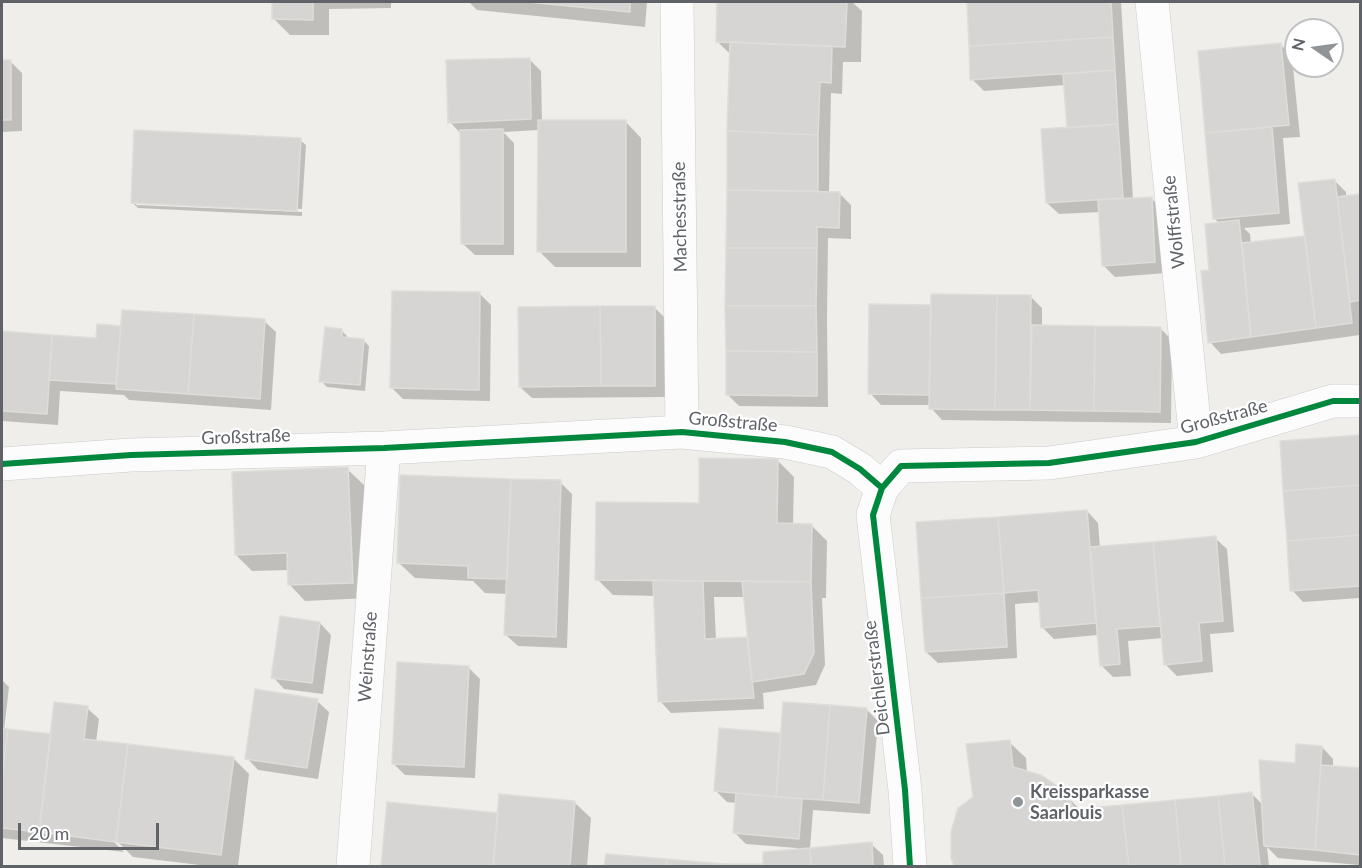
<!DOCTYPE html>
<html>
<head>
<meta charset="utf-8">
<style>
	body { margin:0 }
	#map { position:relative; width:1362px; height:868px; overflow:hidden; background:#efeeea; font-family:Lato,sans-serif }
	canvas { display:block }
	.frame { position:absolute; inset:0; border:3px solid #5f6368; pointer-events:none }
	.north { position:absolute; left:1284px; top:18px; width:60px; height:60px; box-sizing:border-box; background:#fff; border:2px solid #bfc1c3; border-radius:50%; rotate:283deg; font-size:16px; font-weight:700; line-height:24px; text-align:center; color:#5f6368 }
	.north::after { content:''; display:block; margin:auto; width:21px; height:27px; background:#919496; clip-path:polygon(50% 0,100% 100%,50% 72%,0 100%) }
	.scale { position:absolute; left:18px; top:823px; width:141px; height:27px; box-sizing:border-box; border:3px solid #5f6368; border-top:0; padding-left:8px; font-size:18px; line-height:21px; white-space:nowrap; color:#5f6368; -webkit-text-stroke:4px #fff; paint-order:stroke }
</style>
</head>
<body>
<div id="map">
<canvas width="1362" height="868"></canvas>
<div class="frame"></div>
<div class="north">N</div>
<div class="scale">20 m</div>
</div>
<script>
const ctx = document.querySelector('canvas').getContext('2d');
ctx.lineJoin = 'round';
function paint(path, color) {
  ctx.fillStyle = color;
  ctx.fill(path, 'evenodd');
}
function stroke(path, color, width, dash) {
  ctx.strokeStyle = color;
  ctx.lineWidth = width;
  ctx.lineCap = dash ? 'butt' : 'round';
  ctx.setLineDash(dash || []);
  ctx.stroke(path);
}
function label(font, color, halo, rows, align = 'center') {
  ctx.font = font + ' Lato,sans-serif';
  ctx.lineWidth = 4.5;
  ctx.setLineDash([]);
  ctx.textBaseline = 'middle';
  ctx.strokeStyle = halo;
  ctx.fillStyle = color;
  for (const [text, x, y, turn = 0] of rows) {
    ctx.save();
    ctx.translate(x, y);
    ctx.rotate((+turn || 0) * Math.PI / 180);
    ctx.textAlign = isNaN(turn) ? turn : align;
    if (halo) ctx.strokeText(text, 0, 0);
    ctx.fillText(text, 0, 0);
    ctx.restore();
  }
}
paint(new Path2D(`
	M274,2H391V8L329,9V35H290L274,19Z
	M469,2H647L645,27L477,10Z
	M718,2H852L862,11L861,62H843L842,94L831,93L829,193H839L851,205V239L828,238L827,319L828,407L739,406L727,394L726,306L731,55L717,41Z
	M968,2H1121L1133,199L1151,198L1163,210L1166,273L1115,277L1103,265L1100,212L1059,214L1047,203L1068,129L1065,85L984,91L972,79Z
	M1281,45L1292,57L1300,137L1283,138L1290,224L1244,228L1250,234L1251,244L1306,237L1334,180L1346,192V197L1360,196V335L1221,354L1210,342V271L1220,224L1214,218L1200,52Z
	M529,59L541,71L542,121H625L641,138V267H555L539,251V130L503,132L514,143V255H475L463,244L461,134L450,122Z
	M2,62H11L22,73V131L2,132Z
	M300,140L306,145L302,209L136,202V205L302,212V216L138,208L132,202Z
	M480,294L491,305L490,401L403,399L392,388Z
	M1031,297L1042,308V327L1160,328L1172,340L1171,423L942,420L931,408V405H881L870,393L932,306Z
	M654,307L666,319V397L532,398L520,387Z
	M264,321L276,332L271,410L129,400L124,395L60,391L58,425L2,421V333L98,339L122,327Z
	M341,330L347,336V339L363,340L369,346L365,391L327,387L321,381Z
	M1360,437V598L1303,602L1292,590L1281,442Z
	M777,460L794,477L793,525H811L827,541L826,598H822L825,665L816,685L763,693L764,709L671,713L660,701L656,596L613,595L597,579L700,504ZM714,597H745L749,638L716,640Z
	M347,469L364,485L368,598L305,601L289,584V570L252,571L236,555Z
	M560,482L572,494L567,648L518,646L506,635L507,594L485,593L473,581L415,578L398,562Z
	M1087,511L1098,523L1100,548L1215,538L1227,549L1234,632L1210,634L1213,672L1177,676L1165,664L1163,638L1128,641L1131,676L1113,677L1101,665L1098,635L1054,639L1042,627L1041,602L1015,604L1017,658L938,663L926,652Z
	M320,623L331,635L323,694L284,689L273,677Z
	M468,667L480,679L475,778L405,775L393,763Z
	M2,680L9,687L4,730L52,736L87,708L99,719L96,742L233,758L249,774L238,866H208L133,857L116,840H112L124,852L2,838Z
	M317,701L329,712L318,779L258,770L247,758Z
	M866,709L878,721L870,814L813,810L810,849L871,844L883,855L884,866H606L607,855L723,866H764L797,850V848L746,844L734,832L737,803L727,802L716,791L782,735Z
	M1009,742L1026,758L1027,773L1061,790L1080,810L1251,793L1263,805L1296,764L1322,747L1333,759V767L1360,770V865L1278,858L1267,847L1269,866H956L953,857L974,797Z
	M574,802L591,818L587,866H382L388,804L499,815Z`), '#0003');
const building = new Path2D(`
	M272,2H313V20L272,19Z
	M528,2H630V12Z
	M717,2H847L845,47L716,42Z
	M967,2H1111L1113,37L969,46Z
	M1113,37L1115,70L970,80L969,46Z
	M730,42L832,46L831,83L820,82L818,135L727,131Z
	M1281,43L1289,125L1205,133L1198,51Z
	M530,58L531,119L448,123L446,60Z
	M2,60H11V120H2Z
	M1115,70L1118,124L1067,128L1063,74Z
	M538,120H626V252H537Z
	M1118,124L1123,198L1046,203L1041,129Z
	M1272,127L1279,213L1213,219L1205,133Z
	M503,129V244H461L460,130Z
	M134,130L301,138L297,211L131,203Z
	M727,131L818,135V191L727,190Z
	M1335,179L1352,323L1316,328L1298,183Z
	M727,190L840,192L839,228L817,227V248H726Z
	M1360,194V300L1350,302L1337,197Z
	M1152,197L1155,262L1102,266L1098,200Z
	M1239,220L1251,337L1208,343L1201,271L1209,270L1205,224Z
	M1305,236L1316,328L1251,337L1242,243Z
	M726,248H817L816,306H725Z
	M392,291L480,292L479,390L390,388Z
	M931,294L997,295L995,410L929,409Z
	M997,295H1031L1030,410H995Z
	M869,304L931,305L929,395L868,394Z
	M600,306L601,386L519,387L518,307Z
	M600,306H655V386H601Z
	M725,306H816L817,352L726,351Z
	M122,310L194,314L188,394L116,389Z
	M194,314L265,319L260,399L188,394Z
	M97,324L121,326L116,384L49,380L52,335L96,338Z
	M1032,325L1095,326L1094,411L1030,410Z
	M1095,326L1161,327L1160,412L1094,411Z
	M325,327L342,329V337L364,339L360,385L319,382Z
	M2,331L52,335L47,414L2,411Z
	M726,351L817,352V396L726,395Z
	M1360,435V485L1283,491L1280,441Z
	M699,458L778,459L777,523L812,524L811,582L595,580L596,502L699,503Z
	M348,467L353,583L288,585L287,553L235,555L232,472Z
	M400,475L511,479L507,579L468,578V566L397,563Z
	M511,479L561,480L556,637L504,635Z
	M1360,485V535L1287,541L1283,491Z
	M1087,510L1096,623L1041,628L1038,590L1004,593L998,517Z
	M998,517L1004,593L921,598L916,522Z
	M1360,535V586L1290,591L1287,541Z
	M1216,536L1223,621L1199,623L1202,661L1164,665L1153,542Z
	M1153,542L1160,626L1117,629L1120,664L1100,666L1090,547Z
	M653,580L703,581L705,639L747,637L754,698L658,702Z
	M742,581L811,582L814,653L804,674L752,682Z
	M1004,593L1007,647L925,652L921,598Z
	M280,616L320,622L312,683L271,678Z
	M397,662L469,666L464,767L392,764Z
	M255,689L318,699L307,768L245,759Z
	M54,702L88,706L84,739L128,744L116,842L39,832Z
	M783,702L830,705L823,800L776,797Z
	M830,705L867,708L859,803L823,800Z
	M2,728L8,729L2,778Z
	M719,728L781,733L776,797L714,791Z
	M8,729L51,734L39,832L2,828V778Z
	M1010,740L1013,767L1041,775L1062,789L1070,800L1074,809L1122,805L1129,866H954L951,858V832L958,808L973,797L966,744Z
	M128,744L234,757L221,855L116,842Z
	M1296,744L1322,746L1315,850L1264,846L1259,760L1295,763Z
	M1321,765L1360,768V855L1315,850Z
	M1252,792L1260,866H1225L1218,796Z
	M736,793L802,799L799,839L733,833Z
	M499,794L575,801L570,866H493Z
	M1218,796L1225,866H1181L1175,800Z
	M1175,800L1181,866H1129L1122,805Z
	M387,802L498,813L493,866H381Z
	M872,842L873,866H811L810,848Z
	M810,848L811,866H763V852Z
	M606,854L667,859L666,866H604Z
	M667,859L723,864V866H666Z
	M723,864H763V866H723Z`);
paint(building, '#d6d5d3');
stroke(building, '#deddd9', 1.5);
const street = new Path2D(`
	M677,2L682,432
	M1152,2L1196,442
	M2,464L131,455L384,448L682,432L785,442L832,452L860,469L882,488
	M353,866L384,448
	M910,866L905,790L873,515L882,488L901,466L1049,463L1196,442L1333,401H1360`);
stroke(street, '#cbcccc', 34);
stroke(street, '#fdfcfc', 33);
stroke(new Path2D(`
	M2,464L131,455L384,448L682,432L785,442L832,452L860,469L882,488
	M910,866L905,790L873,515L882,488L901,466L1049,463L1196,442L1333,401H1360`), '#00873e', 6);
for (const [x, y, r, color] of [
	[1018,802,6,"#919496"]
]) {
  const dot = new Path2D();
  dot.arc(x, y, r, 0, 2 * Math.PI);
  ctx.fillStyle = color;
  ctx.fill(dot);
  stroke(dot, '#fff', 2);
}
label('18px', '#5f6368', '#fff', [
	["Machesstraße",680,217,-91],
	["Wolffstraße",1174,222,-96],
	["Großstraße",1224,417,-15],
	["Großstraße",733,422,5],
	["Großstraße",246,437,-2],
	["Weinstraße",368,657,-86],
	["Deichlerstraße",877,678,-97]
]);
label('bold 18px', '#5f6368', '#fff', [
	["Kreissparkasse",1030,792],
	["Saarlouis",1030,813]
], 'left');
</script>
</body>
</html>
